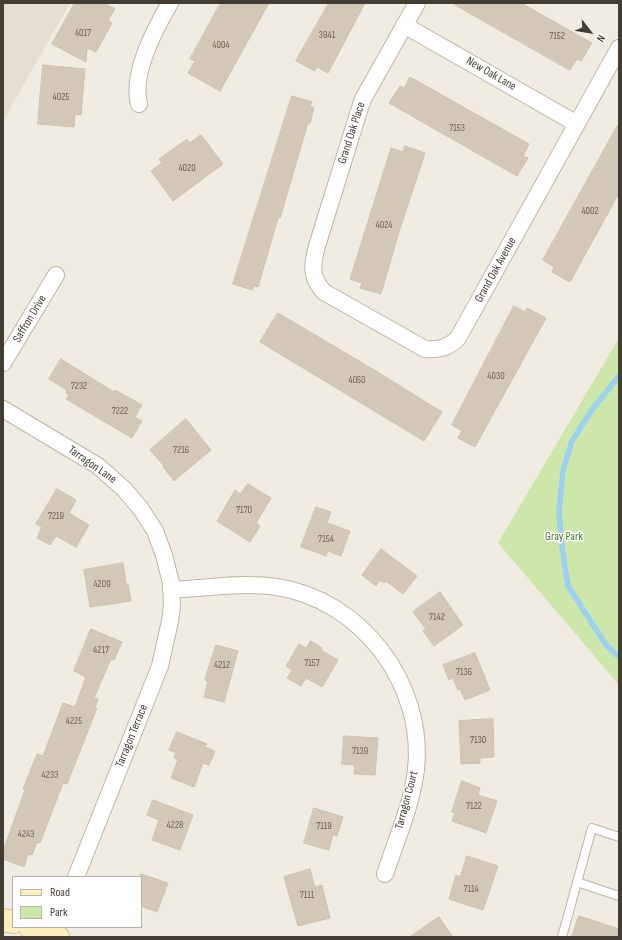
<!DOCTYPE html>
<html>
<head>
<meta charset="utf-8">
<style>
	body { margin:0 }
	#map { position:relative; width:622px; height:940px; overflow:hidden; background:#f1ece2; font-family:"Sofia Sans Condensed",sans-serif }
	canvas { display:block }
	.frame { position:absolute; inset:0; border:4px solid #433c33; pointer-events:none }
	.legend { position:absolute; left:12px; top:876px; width:130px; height:52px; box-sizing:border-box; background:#fff; border:1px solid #b4b1ad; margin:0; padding:5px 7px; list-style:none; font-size:12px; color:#433c33 }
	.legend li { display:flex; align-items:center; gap:8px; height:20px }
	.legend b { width:20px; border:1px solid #b4b1ad }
	.north { position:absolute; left:570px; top:12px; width:40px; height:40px; -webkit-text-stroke:3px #fff; paint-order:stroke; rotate:121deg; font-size:11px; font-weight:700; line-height:16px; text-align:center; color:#433c33 }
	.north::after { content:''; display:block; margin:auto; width:14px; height:18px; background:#433c33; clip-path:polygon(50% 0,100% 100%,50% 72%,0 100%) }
</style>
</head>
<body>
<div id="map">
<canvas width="622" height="940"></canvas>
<div class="frame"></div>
<ul class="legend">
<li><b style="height:5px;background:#ffefbe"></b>Road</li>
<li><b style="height:11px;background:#cce7a9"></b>Park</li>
</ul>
<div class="north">N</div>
</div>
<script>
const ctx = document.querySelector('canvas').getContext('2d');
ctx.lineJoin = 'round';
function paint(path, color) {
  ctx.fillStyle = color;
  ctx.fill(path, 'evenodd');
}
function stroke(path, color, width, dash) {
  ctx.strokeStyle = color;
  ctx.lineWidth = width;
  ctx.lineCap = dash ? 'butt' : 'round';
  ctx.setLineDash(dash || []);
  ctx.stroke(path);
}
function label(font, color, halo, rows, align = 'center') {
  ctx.font = font + ' "Sofia Sans Condensed",sans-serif';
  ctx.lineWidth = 3;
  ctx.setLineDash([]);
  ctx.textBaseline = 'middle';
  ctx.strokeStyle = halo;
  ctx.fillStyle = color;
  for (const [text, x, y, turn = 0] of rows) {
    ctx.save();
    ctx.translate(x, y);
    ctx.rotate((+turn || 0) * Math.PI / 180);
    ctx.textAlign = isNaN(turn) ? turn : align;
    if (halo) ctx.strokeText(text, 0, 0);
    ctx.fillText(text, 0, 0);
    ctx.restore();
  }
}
paint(new Path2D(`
	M3,3H70L3,121Z`), '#e5ded0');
paint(new Path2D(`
	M619,338V685L498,543Z`), '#cce7a9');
stroke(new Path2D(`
	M619,376L591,411L572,441L563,470L559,513L562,547L568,586L606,645L619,657`), '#9ccff0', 5.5);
const building = new Path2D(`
	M75,3H104L115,9L108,20L112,23L96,52L87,48L86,62L52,44Z
	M221,3H269L220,91L188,73L195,61L190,59Z
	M329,3H365L328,73L317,67L315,71L296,61Z
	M452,3H521L592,43L581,61L577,59L570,70Z
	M43,65L85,69L81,115L75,114L74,127L38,124Z
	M410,77L529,144L523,156L528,158L517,176L389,103L400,86L404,88Z
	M292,96L312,102L310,106L314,108L310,123H308L280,218H278L258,287L254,286L252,290L233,284Z
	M619,123V193L570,282L552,272L554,267L543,260Z
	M201,135L223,164L173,201L151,171L162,163L159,159L187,139L189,143Z
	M405,146L425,153L398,235L381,294L360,288L362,283L350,279L391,148L403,152Z
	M514,306L525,312L527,308L546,318L475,447L458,438L462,431L452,425Z
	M278,313L376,371L442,412L424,441L260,342Z
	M61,359L114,392L115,390L142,405L135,417L142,421L132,438L66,399L69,395L66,393L67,390L49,379Z
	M186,419L211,450L174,481L163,467L164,466L150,450Z
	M248,484L271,498L256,523L260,526L250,542L217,521L235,490L240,494Z
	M57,489L76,500L69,513L89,525L76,547L56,536L50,545L37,538L42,527L36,524Z
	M316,507L331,512L327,523L350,531L341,556L328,551L326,556L301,547Z
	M381,549L417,576L403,594L386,581L384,583L380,580L376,586L362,575Z
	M123,563L126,584H128L131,601L90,607L84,570Z
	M440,592L463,625L434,646L423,631L426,629L413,612Z
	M91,629L122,642L114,660L111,659L94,698L98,699L95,708H97L67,784L63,783L40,843L37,842L32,855L28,854L24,867L3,859V851L25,790L23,789L37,754L43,756L63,703L75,707L86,677L74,671Z
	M311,641L322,648L321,650L338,660L322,687L306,678L301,686L287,678L292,670L286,666L299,644L306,648Z
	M216,645L238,651L224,702L204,697L208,681L205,680Z
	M475,653L490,690L465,700L460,689L458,690L453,678L449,680L443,665Z
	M493,719L494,757L480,758V763L461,764L459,721Z
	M177,732L207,744L205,747L215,751L209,765L203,763L194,787L171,778L178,759L174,758L176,753L169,750Z
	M344,736L378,738L375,775L354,774L355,765L342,764Z
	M462,781L480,788L478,795L497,801L486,833L452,821L455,813L452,812Z
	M153,800L193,815L180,850L152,840L159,820L147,815Z
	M314,808L343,817L337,836L333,835L329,850L304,843Z
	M467,856L498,866L483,910L449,899L456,875L460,877Z
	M310,869L315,887L322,885L330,918L298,926L284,877Z
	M141,874L168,883L157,912L141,906Z
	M579,916L619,929V937H572Z
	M439,917L453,937H410Z`);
paint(building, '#d3c8b7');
stroke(building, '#cec0ab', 1);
const lane = new Path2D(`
	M577,882L619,896
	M562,937L592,828L619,837`);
const street = new Path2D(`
	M417,3L363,99L358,114L317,246C312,265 310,277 324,292L425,349C439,350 448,348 458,338L619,48
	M404,25L577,124
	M139,104C131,73 155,29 170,3
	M3,363L56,275
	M3,409L98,466L124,489L141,509L155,531L164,555L171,583L172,606L170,621L160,666L76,877
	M171,590C206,588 243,582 277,587C362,600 425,685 416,769C412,805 396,840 385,874`);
const secondary = new Path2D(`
	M3,920L13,922
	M30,927L58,937`);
stroke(lane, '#bdb4a5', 10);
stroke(street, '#bdb4a5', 18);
stroke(secondary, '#d3c091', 24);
stroke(lane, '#fff', 8);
stroke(street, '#fff', 16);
stroke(secondary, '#ffefbe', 22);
label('10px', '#675f54', null, [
	["4017",83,33],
	["3941",327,35],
	["7152",557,36],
	["4004",221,45],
	["4025",61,97],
	["7153",457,128],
	["4020",187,168],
	["4002",590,211],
	["4024",384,225],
	["4030",496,376],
	["4050",357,380],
	["7232",79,386],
	["7222",120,411],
	["7216",181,450],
	["7170",244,510],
	["7219",56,516],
	["7154",326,539],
	["4209",102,584],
	["7142",437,617],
	["4217",101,650],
	["7157",312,663],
	["4212",222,665],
	["7136",464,672],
	["4225",74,721],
	["7130",478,740],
	["7139",360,751],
	["4233",50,775],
	["7122",474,806],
	["4228",175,825],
	["7119",324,826],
	["4243",26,834],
	["7114",471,889],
	["7111",307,895]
]);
label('12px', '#433c33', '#fff', [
	["New Oak Lane",491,74,30],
	["Grand Oak Place",352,133,-72],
	["Grand Oak Avenue",496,270,-61],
	["Saffron Drive",30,319,-59],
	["Tarragon Lane",92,465,35],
	["Tarragon Terrace",132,736,-68],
	["Tarragon Court",407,800,-75]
]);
label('12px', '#447426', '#fff', [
	["Gray Park",564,537]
]);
</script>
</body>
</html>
